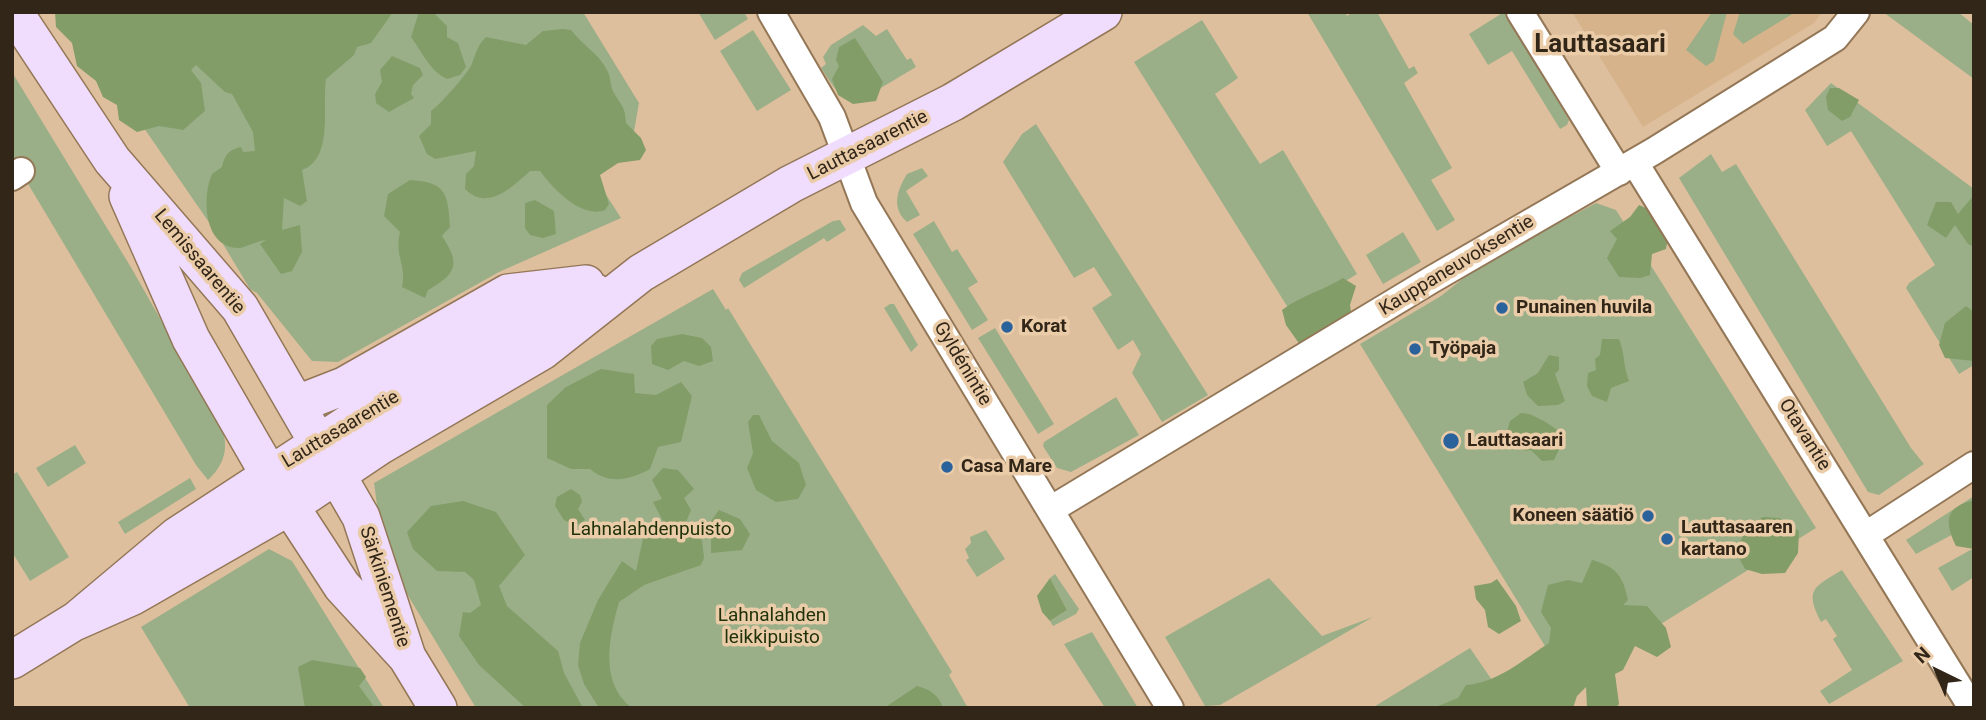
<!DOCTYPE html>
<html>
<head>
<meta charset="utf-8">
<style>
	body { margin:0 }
	#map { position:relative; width:1986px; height:720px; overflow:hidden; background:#debf9d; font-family:Roboto,sans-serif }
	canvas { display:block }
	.frame { position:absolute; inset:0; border:14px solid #322618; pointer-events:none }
	.north { position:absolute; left:1902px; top:636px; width:70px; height:70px; -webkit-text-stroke:5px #ebcca9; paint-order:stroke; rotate:317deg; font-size:19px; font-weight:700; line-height:28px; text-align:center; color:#322618 }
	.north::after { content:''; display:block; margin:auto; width:24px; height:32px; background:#322618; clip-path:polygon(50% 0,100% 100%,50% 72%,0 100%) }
</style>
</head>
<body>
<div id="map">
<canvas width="1986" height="720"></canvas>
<div class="frame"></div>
<div class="north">N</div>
</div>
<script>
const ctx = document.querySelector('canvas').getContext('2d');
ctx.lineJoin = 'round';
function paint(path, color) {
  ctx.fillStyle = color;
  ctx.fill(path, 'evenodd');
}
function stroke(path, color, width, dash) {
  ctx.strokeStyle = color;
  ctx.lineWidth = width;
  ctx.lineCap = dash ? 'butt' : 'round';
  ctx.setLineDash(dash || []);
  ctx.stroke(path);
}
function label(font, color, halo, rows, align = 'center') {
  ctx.font = font + ' Roboto,sans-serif';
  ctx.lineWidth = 7;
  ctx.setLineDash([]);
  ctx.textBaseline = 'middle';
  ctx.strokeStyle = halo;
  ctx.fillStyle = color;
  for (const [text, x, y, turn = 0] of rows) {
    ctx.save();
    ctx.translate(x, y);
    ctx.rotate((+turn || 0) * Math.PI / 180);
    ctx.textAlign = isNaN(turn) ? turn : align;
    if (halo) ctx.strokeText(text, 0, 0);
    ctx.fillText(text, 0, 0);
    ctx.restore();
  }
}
paint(new Path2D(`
	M1572,12H1822L1814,23L1643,127Z`), '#d6b38a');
paint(new Path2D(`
	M64,12H583L639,103L633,137L594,176L621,218L499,272L338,362L312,361L257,293L250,289L217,234Z
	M698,12H744L748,19L715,40Z
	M1307,12H1345L1347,16L1353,12H1377L1409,69L1414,66L1418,73L1404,83L1452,168L1431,180L1455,220L1437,231Z
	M1504,12L1569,120L1567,125L1560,129L1512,51L1488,65L1469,34Z
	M1712,12H1727L1714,61L1706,66L1686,50Z
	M1740,12H1793L1794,13L1743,44L1733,34Z
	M1883,12H1958L1974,25V79Z
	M1202,20L1238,78L1215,94L1260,164L1283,150L1357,274L1292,314L1134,62Z
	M863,25L876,36L887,29L907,60L911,58L916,67L859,101C839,100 832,84 821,68L826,64L823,57L831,45Z
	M753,30L791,90L757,111L720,51Z
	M12,72L132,269L222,428C229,449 224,465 208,480L196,465L12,157Z
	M1831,83L1974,189V365L1959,374L1906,288L1909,283L1935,265L1851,131L1827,146L1805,110Z
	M1036,124L1208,395L1162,422L1132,373L1141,354L1133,340L1118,350L1092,308L1112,295L1094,267L1074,278L1003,162L1022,134Z
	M1711,154L1722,172L1736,164L1911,448L1924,464L1879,495L1868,492L1679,178Z
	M922,168L928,176L906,191L920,215L907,222C891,208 897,190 907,174Z
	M1596,203L1616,210L1816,528L1567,682L1360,344L1441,296L1480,265Z
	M840,220L846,230L827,242L824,238L744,288L739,280L742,273L833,221Z
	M934,221L952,252L957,249L978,282L968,288L988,320L972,330L913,234Z
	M1403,232L1421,262L1383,284L1366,255Z
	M713,289L726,310L728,308L952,672L949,675L968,708H476L384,556L374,483Z
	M890,304H894L918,345L911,352L884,308Z
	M995,328L1054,424L1038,434L978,338Z
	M1116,397L1139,435L1071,472L1057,468L1043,446L1044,442Z
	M75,445L86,463L48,487L36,468Z
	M17,472L69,557L30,581L12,552V475Z
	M190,478L196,489L125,534L118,522Z
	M1974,496V523L1916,554L1906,540Z
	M986,530L1005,559L977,577L966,560L969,558L965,549L971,543L970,537Z
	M1974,548V577L1952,591L1938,568Z
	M269,549L292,561L384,708H190L141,627Z
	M1842,570L1903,661L1829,704L1820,691L1852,670L1833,639L1837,636L1826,619L1821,622C1804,589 1814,587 1842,570Z
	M1055,574L1079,609L1076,614L1053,626L1050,621L1067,610L1050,578Z
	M1269,578L1322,636L1373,617L1220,705L1205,706L1165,637Z
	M1092,632L1138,708H1105L1064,644Z
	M1470,648L1498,689L1468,708H1372Z`), '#9aaf88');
paint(new Path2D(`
	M55,12H393L371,43L357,47L354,55L326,79C322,106 334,159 302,170L307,201L300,206L284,198L282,230L300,225L302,252L292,271L281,274L260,244L266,240C257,241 247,247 239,248C203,248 202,196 212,174L222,167C225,155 228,150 241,147L243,152L255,151L253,132L232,94L225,92L196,65L191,70L201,83L205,111L183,130L159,126L137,132L119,120L117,105L103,97L96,81L77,66L72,43L56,27Z
	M419,12H433L447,26V37L458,43L466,67L460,75L447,79C430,71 422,52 411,37Z
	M563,29L571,30C582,45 600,54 608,72C611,78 610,87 614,93C622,107 625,106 626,123L641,138L646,150L640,160L618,163L600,175L609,204L605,210C582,219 553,189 540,171H530C512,187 488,212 465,189L466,174L474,166L476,151L435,159L427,154L419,136L431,124V111C440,105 466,75 471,66C476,54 476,47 486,37L526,45L543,31Z
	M855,38L883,82L876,101L853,104L838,95L832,79L839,66L836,60L839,47Z
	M392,56L420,68L423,75L413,85L411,94L414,98L389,112L376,103L375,94L382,82L380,70Z
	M1830,88H1839L1859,100L1850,117L1842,121L1828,110L1826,97Z
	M410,180C446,182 448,193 450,227L442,236C460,263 458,273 428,290L425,298L402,287C407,264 394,257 400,232L384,216L388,194Z
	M1974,195V247L1968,244L1955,225L1946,238L1927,225L1936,202H1951L1958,214Z
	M535,200L554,211L556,234L543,238L530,235L525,228V203Z
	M1639,205L1648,209L1668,237L1666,249L1652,254L1650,275L1640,278L1619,277L1607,258L1617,239L1610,231L1630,217Z
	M1343,278L1356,286L1350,305L1352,319L1303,349L1286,325L1282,310C1302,295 1322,291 1343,278Z
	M1966,306L1974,312V361L1945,358L1939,345L1945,323Z
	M682,334L702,338L711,347L713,361L699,366L684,361L668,370L652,364L651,346L657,339Z
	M1602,339H1619C1625,354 1623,366 1629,381L1611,388L1607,402L1592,396L1587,386L1588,373L1596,370L1595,359L1600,355Z
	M1549,355L1559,357V370L1555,374L1565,401L1558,405L1538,406L1527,395L1523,382L1538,373Z
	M601,369L634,374L635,393L656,395L681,382L692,396L681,442L658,447L650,469C630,480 609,485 590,469H571L547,458V405L566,387Z
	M1521,413C1534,413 1555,427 1565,437L1554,460L1542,461L1531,450L1526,451L1506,436L1510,421Z
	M753,415H759L772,441L799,463L806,485L798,499L776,502L756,490L747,468L753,453L748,422Z
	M663,468L678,470L694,489L684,498L691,510L683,529L702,540L704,558L701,565L644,585L619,602C609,637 599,683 632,708H599L584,684L578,665L580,643L598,600L622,561L636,571L644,534L649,524L665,525L653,502L662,499L652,480Z
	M571,489L580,495L582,502L578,509L585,520L575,526L564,520L555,506L557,497Z
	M1974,500V549L1956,546C1944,521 1945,507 1974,500Z
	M463,501L496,512L525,555L499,586L507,606L558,651L564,673L583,708H526L479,665L459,636L463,612L470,613L481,605L474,580L465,572L437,571L413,549L407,532L431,506Z
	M719,510L740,519L750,534L742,550L711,553V521Z
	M1763,517L1779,518L1799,531L1798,553L1785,573L1762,574L1745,569L1735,551L1749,525Z
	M1592,560C1617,567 1623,576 1628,600L1623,605L1647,606L1666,628L1671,647L1657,657L1635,646L1623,670L1615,674L1619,704L1616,708H1587L1586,687L1577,696L1573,708H1433L1458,698L1466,685C1497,683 1523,660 1549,643L1551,628L1541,612L1548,585L1568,580L1582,583Z
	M1050,578L1067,610L1050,621L1042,612L1037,596Z
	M1497,579L1516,606L1521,621L1499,634L1488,627L1485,610L1476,599L1474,586L1491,583Z
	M312,660L360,668L366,677L359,686L375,708H305L298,667Z
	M917,686C929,689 939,695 943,708H884Z`), '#829d68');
const street = new Path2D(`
	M771,12L832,117L864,203L1170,708
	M1520,12L1619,172
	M1635,163L1972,708
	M12,177L21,171
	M1050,510L1431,280L1654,151L1835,38L1856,12
	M1866,535L1974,465`);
const secondary = new Path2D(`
	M14,12L112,160L240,308L361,517L407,657
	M128,196L191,339L269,474L342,586L407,657L438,708
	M294,401L308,400L344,386L508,293L586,284
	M74,622L133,596L290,506L381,445L542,351L641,273L791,184L953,102L1103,12
	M12,660L77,620L177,536L362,415L525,322L596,293`);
stroke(street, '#937757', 30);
stroke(secondary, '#937757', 40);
stroke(street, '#fff', 26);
stroke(secondary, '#f0ddfd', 37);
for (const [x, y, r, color] of [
	[1502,308,7,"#2a639b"],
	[1007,327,7,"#2a639b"],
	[1415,349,7,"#2a639b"],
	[1451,441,9,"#2a639b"],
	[947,467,7,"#2a639b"],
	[1648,516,7,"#2a639b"],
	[1667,539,7,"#2a639b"]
]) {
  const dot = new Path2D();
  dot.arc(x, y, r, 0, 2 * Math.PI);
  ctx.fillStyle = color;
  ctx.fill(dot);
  stroke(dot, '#ebcca9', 2.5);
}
label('19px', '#322618', '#ebcca9', [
	["Lauttasaarentie",868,146,-27],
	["Lemissaarentie",199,262,50],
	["Kauppaneuvoksentie",1457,266,-31],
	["Gyldénintie",962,364,59],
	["Lauttasaarentie",341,430,-31],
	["Otavantie",1804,435,58],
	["Särkiniementie",384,587,72]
]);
label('bold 19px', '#322618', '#ebcca9', [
	["Punainen huvila",1516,308],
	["Korat",1021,327],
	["Työpaja",1429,349],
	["Lauttasaari",1467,441],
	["Casa Mare",961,467],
	["Koneen säätiö",1634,516,"right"],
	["Lauttasaaren",1681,528],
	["kartano",1681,550]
], 'left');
label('19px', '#1e3108', '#ebcca9', [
	["Lahnalahdenpuisto",651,530],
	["Lahnalahden",772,616],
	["leikkipuisto",772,638]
]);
label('bold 26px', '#322618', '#ebcca9', [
	["Lauttasaari",1600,45]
]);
</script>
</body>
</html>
